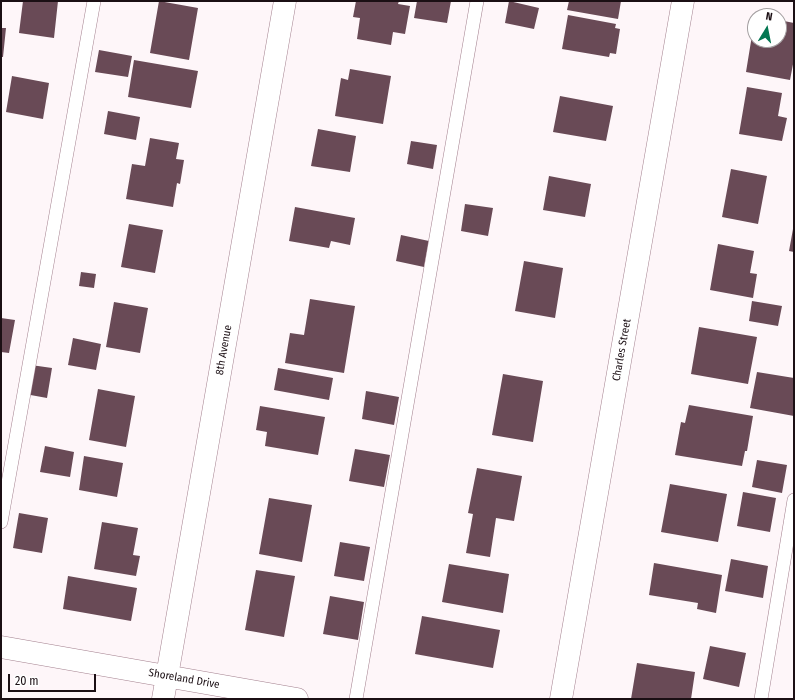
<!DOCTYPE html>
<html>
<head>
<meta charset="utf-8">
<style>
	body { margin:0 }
	#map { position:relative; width:795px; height:700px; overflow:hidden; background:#fef6f9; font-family:"Fira Sans Condensed",sans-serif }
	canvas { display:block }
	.frame { position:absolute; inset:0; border:2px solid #1b0f14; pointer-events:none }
	.north { position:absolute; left:747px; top:8px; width:40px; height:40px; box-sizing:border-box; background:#fff; border:1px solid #a49fa1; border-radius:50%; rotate:10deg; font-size:11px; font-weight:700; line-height:16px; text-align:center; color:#1b0f14 }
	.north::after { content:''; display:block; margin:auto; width:14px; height:18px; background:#047752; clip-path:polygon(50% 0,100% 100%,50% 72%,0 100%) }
	.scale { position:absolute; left:8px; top:674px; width:88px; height:18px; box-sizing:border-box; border:2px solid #1b0f14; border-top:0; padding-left:5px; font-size:12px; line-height:14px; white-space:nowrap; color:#1b0f14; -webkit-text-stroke:3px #fff; paint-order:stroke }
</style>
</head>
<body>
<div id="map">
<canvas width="795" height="700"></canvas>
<div class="frame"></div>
<div class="north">N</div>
<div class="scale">20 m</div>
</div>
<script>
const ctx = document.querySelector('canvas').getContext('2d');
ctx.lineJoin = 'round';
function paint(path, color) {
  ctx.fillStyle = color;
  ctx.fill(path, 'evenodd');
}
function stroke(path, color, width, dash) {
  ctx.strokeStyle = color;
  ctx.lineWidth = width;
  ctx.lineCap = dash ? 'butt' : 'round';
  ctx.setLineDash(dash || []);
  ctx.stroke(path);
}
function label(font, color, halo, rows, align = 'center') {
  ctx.font = font + ' "Fira Sans Condensed",sans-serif';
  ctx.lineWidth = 4;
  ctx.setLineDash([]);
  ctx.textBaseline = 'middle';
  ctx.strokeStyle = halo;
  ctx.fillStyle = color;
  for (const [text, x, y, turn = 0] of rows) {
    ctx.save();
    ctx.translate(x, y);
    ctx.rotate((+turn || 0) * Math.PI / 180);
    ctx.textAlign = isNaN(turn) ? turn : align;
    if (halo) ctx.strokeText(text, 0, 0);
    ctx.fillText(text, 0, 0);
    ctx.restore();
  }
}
paint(new Path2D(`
	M23,1H58L54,38L19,33Z
	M159,1L198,8L189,60L150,53Z
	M356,1H399L398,4L410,6L405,34L393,32L391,45L357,39L360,18L353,17Z
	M417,1H451L447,23L414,18Z
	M509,1L539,8L534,29L505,23Z
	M569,1H621L618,19L567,10Z
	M568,15L616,24L615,28L620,29L616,54L610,53L609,57L562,49Z
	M779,20L794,23V59L790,80L746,72L754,23L755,40H779Z
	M1,28H6L3,57H1Z
	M99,50L132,56L128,77L95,72Z
	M134,60L198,71L191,108L128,97Z
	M350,69L391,76L383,124L335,116L341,78L348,80Z
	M12,76L49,83L43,119L6,112Z
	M747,87L782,93L778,116L787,118L782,141L739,134Z
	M560,96L613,106L606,141L553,132Z
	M108,111L140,117L136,140L104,134Z
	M318,129L356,136L350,172L311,166Z
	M150,138L179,143L176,159L184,160L180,184L177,183L173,207L126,199L132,164L145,166Z
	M411,141L437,145L433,169L407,164Z
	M731,169L767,176L758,224L722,217Z
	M549,176L591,184L585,217L543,210Z
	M465,204L493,208L488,236L461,231Z
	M295,207L355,218L350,245L331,241L329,248L289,241Z
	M129,224L163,230L155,273L121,267Z
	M793,229H794V252L789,251Z
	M401,235L429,241L424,267L396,261Z
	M718,244L754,251L750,273L757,274L753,298L710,290Z
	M524,261L563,268L555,318L515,311Z
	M81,272L96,274L94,288L79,286Z
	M310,299L355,306L344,373L285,363L290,333L304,335Z
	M752,301L782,306L778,326L749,321Z
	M114,302L148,308L140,353L106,347Z
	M1,318L15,320L9,353L1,352Z
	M699,327L757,337L748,384L691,374Z
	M73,338L101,344L96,370L68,365Z
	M31,365L52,368L47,398L25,394Z
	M278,368L333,378L329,400L274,390Z
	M757,372L794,378V416L750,408Z
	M503,374L543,381L533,442L492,435Z
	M98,389L135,396L126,447L89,440Z
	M366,391L399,397L394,425L362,419Z
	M689,405L753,416L747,451H745L742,466L675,455L681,422L685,423Z
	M260,406L325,417L318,455L265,446L267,432L256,430Z
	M45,446L74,452L70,477L40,472Z
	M355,449L390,455L384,487L349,481Z
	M84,456L123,463L117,497L79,490Z
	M757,460L787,465L782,493L752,487Z
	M477,468L522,476L514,521L496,518L490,557L466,553L473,514L468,513Z
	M670,484L727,494L718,542L661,532Z
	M743,492L776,498L770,532L737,526Z
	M269,498L312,505L302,562L259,554Z
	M19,513L48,518L42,553L13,548Z
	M102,522L138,528L133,555L140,556L136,576L94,569Z
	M340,542L370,547L364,581L334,576Z
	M731,559L768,566L763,598L725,591Z
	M654,563L722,575L716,613L697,609L698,603L649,595Z
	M449,564L509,574L503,613L442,602Z
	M256,570L295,576L284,637L245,630Z
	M68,576L137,588L131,621L63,609Z
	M330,596L364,602L358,640L323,634Z
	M422,616L500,630L493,668L415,654Z
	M710,646L746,653L739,687L703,679Z
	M637,663L695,672L691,699H631Z`), '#694a56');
const lane = new Path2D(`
	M1,522L94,1
	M356,699L477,1
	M761,699L794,500`);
const street = new Path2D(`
	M1,647L297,699
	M163,699L285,1
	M561,699L683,1`);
stroke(lane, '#a3808e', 14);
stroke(street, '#a3808e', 23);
stroke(lane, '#fff', 13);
stroke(street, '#fff', 22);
label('11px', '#1b0f14', '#fff', [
	["8th Avenue",224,350,-80],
	["Charles Street",622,350,-80],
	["Shoreland Drive",184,679,10]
]);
</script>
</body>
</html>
